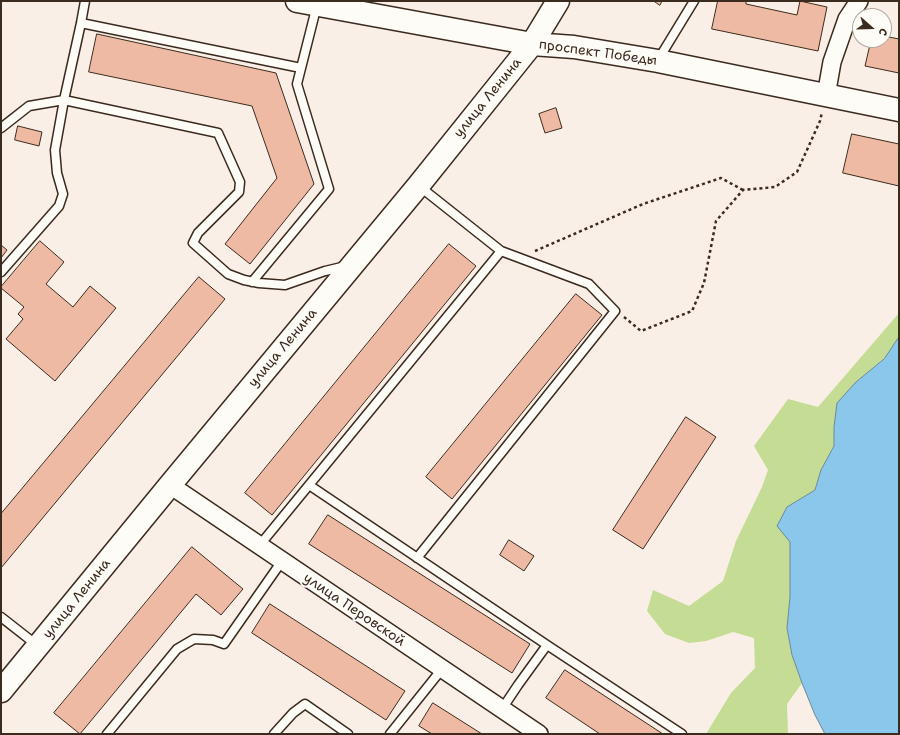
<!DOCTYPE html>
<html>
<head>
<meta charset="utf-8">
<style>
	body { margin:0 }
	#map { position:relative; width:900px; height:735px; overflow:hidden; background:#faefe6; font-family:"Shantell Sans",sans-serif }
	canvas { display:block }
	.frame { position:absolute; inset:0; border:2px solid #3b2a1e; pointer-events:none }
	.north { position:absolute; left:852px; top:8px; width:40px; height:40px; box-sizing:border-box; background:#fdfcf7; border:1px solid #afa8a0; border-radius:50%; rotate:110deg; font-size:11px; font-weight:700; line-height:16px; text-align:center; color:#3b2a1e }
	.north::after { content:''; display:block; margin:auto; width:14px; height:18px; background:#3b2a1e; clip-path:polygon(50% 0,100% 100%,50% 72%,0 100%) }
</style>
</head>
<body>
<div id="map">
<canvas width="900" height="735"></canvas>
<div class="frame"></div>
<div class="north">С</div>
</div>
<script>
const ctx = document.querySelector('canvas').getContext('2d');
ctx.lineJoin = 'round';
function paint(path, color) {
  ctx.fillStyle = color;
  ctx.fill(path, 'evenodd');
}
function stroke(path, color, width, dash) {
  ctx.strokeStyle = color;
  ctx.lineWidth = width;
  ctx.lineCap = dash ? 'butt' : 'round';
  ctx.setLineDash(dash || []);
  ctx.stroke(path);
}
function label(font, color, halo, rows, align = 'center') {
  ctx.font = font + ' "Shantell Sans",sans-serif';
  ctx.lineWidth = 4;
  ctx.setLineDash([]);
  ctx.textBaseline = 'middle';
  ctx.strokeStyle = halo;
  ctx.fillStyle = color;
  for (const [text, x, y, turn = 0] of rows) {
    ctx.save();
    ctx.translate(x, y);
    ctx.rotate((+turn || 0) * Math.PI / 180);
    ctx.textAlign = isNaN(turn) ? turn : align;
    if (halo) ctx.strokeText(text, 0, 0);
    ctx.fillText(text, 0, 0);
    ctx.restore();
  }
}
paint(new Path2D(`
	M899,313V337L884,359L856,382L834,427V446L821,470L815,490L787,507L790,542V597L787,628L792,655L802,683L787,704L788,734H706L731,693L755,668L754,638L733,632L706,641L689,643L665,634L647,611L653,590L689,606L723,581L736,541L762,487L768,470L754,446L788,399L818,407Z`), '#c4dc93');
const water = new Path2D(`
	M899,337V734H825L815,715L802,683L792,655L787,628L790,597V542L777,526L787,507L815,490L821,470L834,446V427L837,403L856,382L884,359Z`);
paint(water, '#8bc7eb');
stroke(water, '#6b8899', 1);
const building = new Path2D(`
	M654,1H662L660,5Z
	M718,1H746V4L797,15L800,1L827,7L818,51L712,29Z
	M97,34L276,73L314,184L250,264L225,244L277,178L252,106L89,72Z
	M884,36L899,39V73L865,66L871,40H884Z
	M556,108L562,128L545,133L539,114Z
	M18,126L42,132L39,146L15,140Z
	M852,134L899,144V186L843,173Z
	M40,241L64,262L46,284L73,307L90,286L116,308L55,381L6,339L23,319L18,314L24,307L1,288V287Z
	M449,244L476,266L272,515L245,493Z
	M1,245L7,250L1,258Z
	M199,277L225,299L1,568V514Z
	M576,294L602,315L452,499L426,477Z
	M686,417L716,437L643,549L613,530Z
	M328,515L530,644L512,673L309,544Z
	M509,540L534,556L524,571L500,555Z
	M192,547L243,589L221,615L196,594L80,734L54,713Z
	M270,604L405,691L386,720L252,633Z
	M565,670L663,734H600L546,698Z
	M433,703L482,734H432L419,726Z`);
paint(building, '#efbaa3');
stroke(building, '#3b2a1e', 1);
const lane = new Path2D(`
	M81,23L301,68
	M658,60L694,1
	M1,128L29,106L64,100L218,133L240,182L239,192L198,233L193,243L228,274L244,280L259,283L285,285L325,271L346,266
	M1,272L59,206L63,194L57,173L55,150L64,100L81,23L85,1
	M252,282L329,189L297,84L317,5
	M309,485L547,645L518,685L502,709
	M259,546L501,251L419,186
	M417,558L615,311L589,284L501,251
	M1,617L38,646
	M547,645L682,734
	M107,734L177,649L194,639L213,640L224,644L282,561
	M274,734L293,713L305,704L348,734
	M390,734L442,669`);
const street = new Path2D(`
	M826,96L832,62L847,19L859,1
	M170,485L539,734`);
const secondary = new Path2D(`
	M297,1L532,44L574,47L658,61L899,110
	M1,691L170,485L418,186L532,44L558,1`);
stroke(lane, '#3b2a1e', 11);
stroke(street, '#3b2a1e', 20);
stroke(secondary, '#3b2a1e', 25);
stroke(new Path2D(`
	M535,251L643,204L721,178L743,190
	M624,317L641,331L692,311L704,283L716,221L743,190L775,187L797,172L820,121L822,112`), '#3b2a1e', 2.5, [3, 3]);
stroke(lane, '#fdfcf7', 8);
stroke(street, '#fdfcf7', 17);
stroke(secondary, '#fdfcf7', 22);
label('14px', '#3b2a1e', '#fdfcf7', [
	["проспект Победы",598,53,8],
	["улица Ленина",488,98,-51],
	["улица Ленина",283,348,-50],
	["улица Ленина",77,599,-51],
	["улица Перовской",354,610,34]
]);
</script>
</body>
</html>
